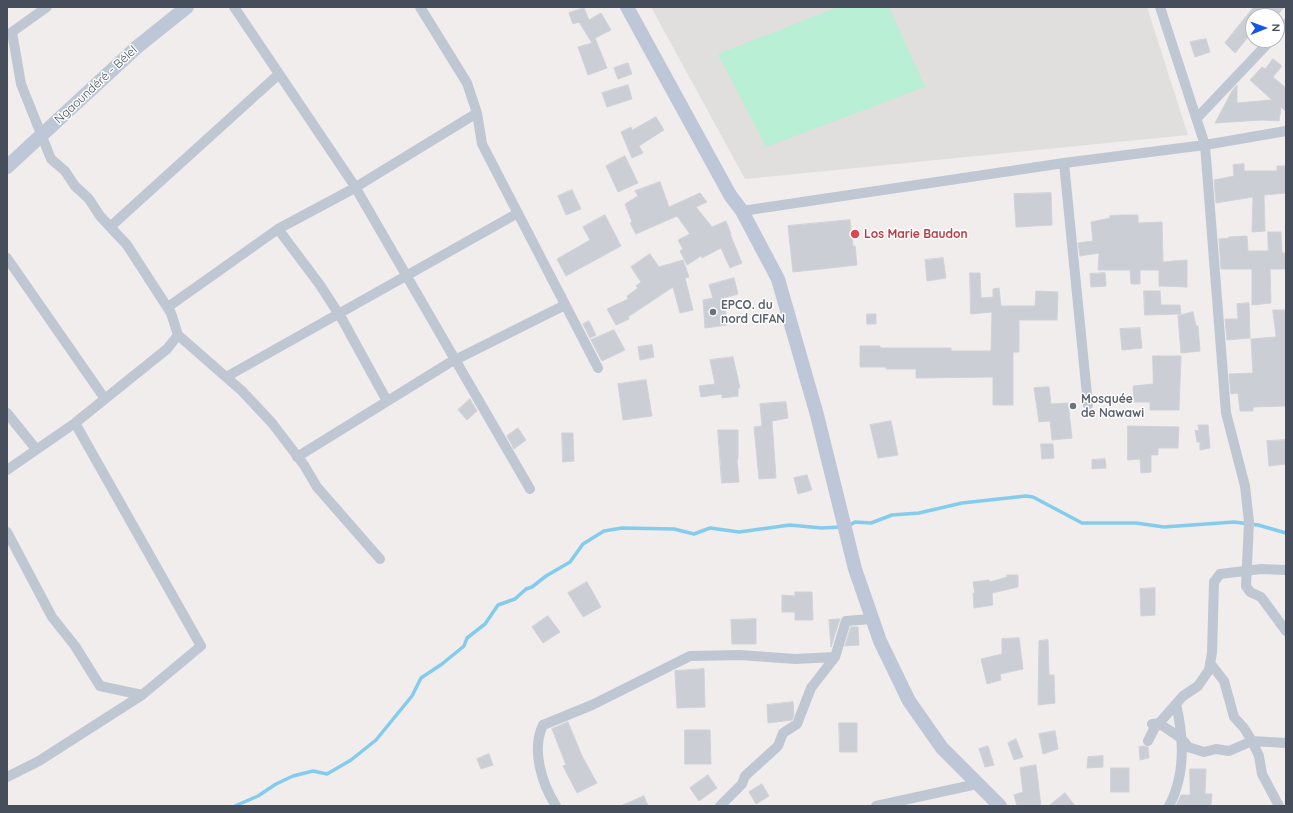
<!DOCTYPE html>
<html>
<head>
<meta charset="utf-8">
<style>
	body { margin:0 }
	#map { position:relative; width:1293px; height:813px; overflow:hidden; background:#f0edec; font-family:Quicksand,sans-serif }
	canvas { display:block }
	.frame { position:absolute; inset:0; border:8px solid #454e5a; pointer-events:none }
	.north { position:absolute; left:1245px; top:8px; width:40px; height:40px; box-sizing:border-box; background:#fff; border:1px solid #b5b8bd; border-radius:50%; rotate:89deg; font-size:11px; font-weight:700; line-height:16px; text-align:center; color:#454e5a }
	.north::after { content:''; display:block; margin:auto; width:14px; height:18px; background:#1457e2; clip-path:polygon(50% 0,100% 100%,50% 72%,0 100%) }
</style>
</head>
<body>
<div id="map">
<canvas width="1293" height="813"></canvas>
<div class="frame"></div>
<div class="north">N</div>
</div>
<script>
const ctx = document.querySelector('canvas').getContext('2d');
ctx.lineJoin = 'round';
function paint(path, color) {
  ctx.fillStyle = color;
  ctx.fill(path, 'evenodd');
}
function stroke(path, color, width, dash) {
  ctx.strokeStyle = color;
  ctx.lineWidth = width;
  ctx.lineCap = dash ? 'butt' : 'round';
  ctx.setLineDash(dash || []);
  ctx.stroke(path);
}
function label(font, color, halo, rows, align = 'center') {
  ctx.font = font + ' Quicksand,sans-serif';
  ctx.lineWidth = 3;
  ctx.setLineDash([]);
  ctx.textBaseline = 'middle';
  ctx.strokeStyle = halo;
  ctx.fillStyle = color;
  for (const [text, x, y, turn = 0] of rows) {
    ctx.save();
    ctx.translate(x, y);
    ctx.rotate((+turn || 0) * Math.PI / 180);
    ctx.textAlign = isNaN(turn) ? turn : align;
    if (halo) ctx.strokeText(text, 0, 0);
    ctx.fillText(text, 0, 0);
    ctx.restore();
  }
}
paint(new Path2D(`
	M651,7H1147L1188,135L745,179Z`), '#e1dede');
paint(new Path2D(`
	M838,7H889L925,87L766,147L718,54Z`), '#b9efd4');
stroke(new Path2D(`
	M848,526L855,522L871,523L892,515L919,513L962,503L1026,496L1033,497L1082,523H1136L1164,527L1234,522L1258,525L1286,533
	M235,806L258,796L276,784L293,776L313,771L327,774L351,760L376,740L412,696L421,678L442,664L464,646L467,638L485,624L498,605L515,599L526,589L532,587L546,576L570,562L583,544L604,531L622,528L674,529L694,534L710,528L739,532L790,525L821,528L842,527`), '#84cced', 3.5);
const building = new Path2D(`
	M1254,7H1284L1277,16H1253V31L1235,53L1225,43Z
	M584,8L589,20L601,13L611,30L595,38L607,68L588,75L578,47L592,43L579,22L573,24L569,13Z
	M1206,39L1210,52L1195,57L1190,42Z
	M1273,59L1282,66L1273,77L1286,88V112L1281,107L1279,121L1262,120L1215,123L1232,91L1237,85V103L1272,100L1250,80L1262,67L1265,69Z
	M628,63L632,74L618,79L614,68Z
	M628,85L632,99L607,107L602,93Z
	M656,117L664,130L639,146L643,153L632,158L621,132L631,127L632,130Z
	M625,156L638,183L618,192L606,166Z
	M1244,164V171H1277V166H1286V193L1264,195L1265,231L1252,232L1253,197L1216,203L1214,180L1234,176L1233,165Z
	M660,182L669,207L700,193L707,202L696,207L712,227L726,221L731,234H730L742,263L730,268L721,248L702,258L701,256L687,265L680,251L683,249L678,240L690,234L677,216L636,234L630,223L632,222L625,204L638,196L635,191Z
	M572,190L581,209L566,215L558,196Z
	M1051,193L1052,225L1016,227L1014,194Z
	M605,215L621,246L566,276L557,259L590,240L583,227Z
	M1122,215H1138V223L1162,222L1163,262L1187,260V287L1159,286V270H1140V284H1131L1130,270H1098L1099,253L1080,256L1078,243L1093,241L1091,222L1110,218V216Z
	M850,220L853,246H855L857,265L793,272L788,226Z
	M1268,232H1281L1282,253H1286V269H1270L1271,303L1252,305V269H1221L1219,239L1229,238V237L1247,236L1248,251H1268Z
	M650,254L659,267L683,260L689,277L685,278L693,310L680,313L673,287L628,317L629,319L616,325L607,309L628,299L627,296L638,288L636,286L641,282L631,267Z
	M943,258L946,278L927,281L925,260Z
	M970,273H980L981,298L993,297V289L999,288L1001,306H1035L1036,291L1058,292L1057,320H1019V352H1013V405H993V377L916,378V369H886V367H860V346H880V348H951V351H991L992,312L971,314Z
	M1105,273L1106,286L1091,287L1090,274Z
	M734,278L738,294L724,298L727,325L705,328L703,300L713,298L709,285Z
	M1144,291H1160L1161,305H1180L1181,314L1145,315Z
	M1249,303L1250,338L1227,340L1225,319H1238L1237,304Z
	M1273,310H1286V406L1253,407V411H1240L1238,393L1231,394L1229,374L1253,373L1251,339L1276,337Z
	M1193,312L1196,326H1198L1200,351L1181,353L1178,316Z
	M867,314H876V324H867Z
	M589,321L596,335L590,338L583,324Z
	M1140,328L1142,348L1122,350L1120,329Z
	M614,330L625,350L602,361L591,340Z
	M652,345L654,357L640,360L638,347Z
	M1153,356H1181L1179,410H1150V402H1134L1133,386L1153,384Z
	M733,357L740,388H738V396L722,398V394L701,397L699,386L715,384L710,360Z
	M646,380L652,416L623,420L618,384Z
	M1049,387L1051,404L1068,403L1072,438L1052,440L1050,421L1039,422L1034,388Z
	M470,399L477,411L467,420L458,410Z
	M786,402L788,418L772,421L776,478L759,479L754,427L762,426L760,404Z
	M891,421L898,455L878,458L870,425Z
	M1198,425H1208L1210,448L1200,450V442H1197L1195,430L1199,431Z
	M1128,426L1179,427L1178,448H1158V455H1151V472L1141,473L1140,459L1128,460Z
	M518,428L526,440L514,449L507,436Z
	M718,430H738V459H737L739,482L722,483Z
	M562,433H573L574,461L563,462Z
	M1286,440V464L1269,466L1267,441Z
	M1041,444H1053L1054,458L1042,459Z
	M1105,459L1106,468L1092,469V460Z
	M807,475L812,490L798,494L794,478Z
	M1007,575H1018V587L992,593L993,605L974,608L973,593H975L973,582L989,580L990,582L1007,577Z
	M587,582L601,607L583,617L568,593Z
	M1155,588V615L1141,616L1140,589Z
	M795,592H812L813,620H795V612H782V595L795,596Z
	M548,616L560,632L543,643L532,627Z
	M756,619V644H732L731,620Z
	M840,619L831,647L829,620Z
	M851,627H858L859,645L845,646Z
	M1019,638L1023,669L1000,674L1001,680L987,684L981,659L1002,654V639Z
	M1048,640L1049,675H1054L1055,703L1038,705L1039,641Z
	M704,669L705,707L677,708L675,671Z
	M793,702L794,715L792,720L768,723L767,705Z
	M568,722L582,756L597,783L577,793L563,766L566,765L552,729Z
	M839,723H857V752H840Z
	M685,730H710L711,764H685Z
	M1055,731L1058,749L1043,754L1039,734Z
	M1016,739L1023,757L1014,760L1008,743Z
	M988,746L994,765L985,767L979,749Z
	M1144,746L1148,747L1149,758L1140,760L1139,747Z
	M489,754L493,765L481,769L477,759Z
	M1103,756V767L1087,768L1088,757Z
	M1036,765L1041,806H1017L1014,795L1023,792L1020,768Z
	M1111,768H1129V792H1111Z
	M1190,769H1206L1205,794H1212L1211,806H1176L1181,795H1190Z
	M708,775L717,788L699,801L690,788Z
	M762,784L769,796L756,804L749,792Z
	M1065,793L1075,806H1049Z
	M644,796L648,806H621Z`);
paint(building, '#ccced5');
stroke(building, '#d0d2d9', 1);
stroke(new Path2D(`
	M47,7L12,32L21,84L51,159L65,171L75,186L89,199L100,216L127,245L171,313L178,335L242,391L272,423L304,465L317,487L380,559
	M234,7L354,185L530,489
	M420,7L467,83L477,113L482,144L598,368
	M1160,7L1205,145L1226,413L1245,486L1249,522L1246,586L1250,592L1261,597L1286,631
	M1277,33L1286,24
	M1197,118L1271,40
	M1064,163L1088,405
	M742,211L1064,163L1205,145L1286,131
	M110,227L279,74
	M278,229L320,285L342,319L387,401
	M7,258L105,399
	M168,307L278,229L351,190L477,113
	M226,377L518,213
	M7,413L36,449
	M297,457L449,363L565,305
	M7,470L75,423L167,349L178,335
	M7,532L52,617L75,646L100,686L142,695
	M1210,663L1224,681L1234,717L1244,728L1252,741L1259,756L1262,774L1279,806
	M1152,724L1159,723C1170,732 1181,735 1188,747L1204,752L1216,749L1229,751L1252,741L1286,743
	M1148,741L1154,729L1176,704
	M7,777L39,761L142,695L201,646L75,423
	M556,806C542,784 531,750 543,725L592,705L690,656L740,655L795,659L835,657L846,621L872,619
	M720,806L742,784L745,776L778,746L783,733L797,724L811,688L835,657
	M876,806L977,784
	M1169,806C1186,774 1184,738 1176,704L1183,696L1198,686L1209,670L1212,653L1214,582L1220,574L1261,569L1286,570`), '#bfc7d3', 10);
stroke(new Path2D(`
	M627,7L730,195L742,211L778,279L817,415L855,569L880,641L909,701L942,748L1000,806
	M7,167L137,47L187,7`), '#bec7d7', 14);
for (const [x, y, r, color] of [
	[855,234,5,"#e0444e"],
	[713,312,4,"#6b7280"],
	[1073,406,4,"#6b7280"]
]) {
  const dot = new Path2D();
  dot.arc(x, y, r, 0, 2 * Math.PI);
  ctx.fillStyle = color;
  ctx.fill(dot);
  stroke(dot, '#fff', 1.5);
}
label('12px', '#454e5a', '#fff', [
	["Ngaoundéré - Bélel",96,85,-43]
]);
label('bold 12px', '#be3a42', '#fff', [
	["Los Marie Baudon",864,234]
], 'left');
label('bold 12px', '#5b616d', '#fff', [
	["EPCO. du",721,305],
	["nord CIFAN",721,319],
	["Mosquée",1081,399],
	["de Nawawi",1081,413]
], 'left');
</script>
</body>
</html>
